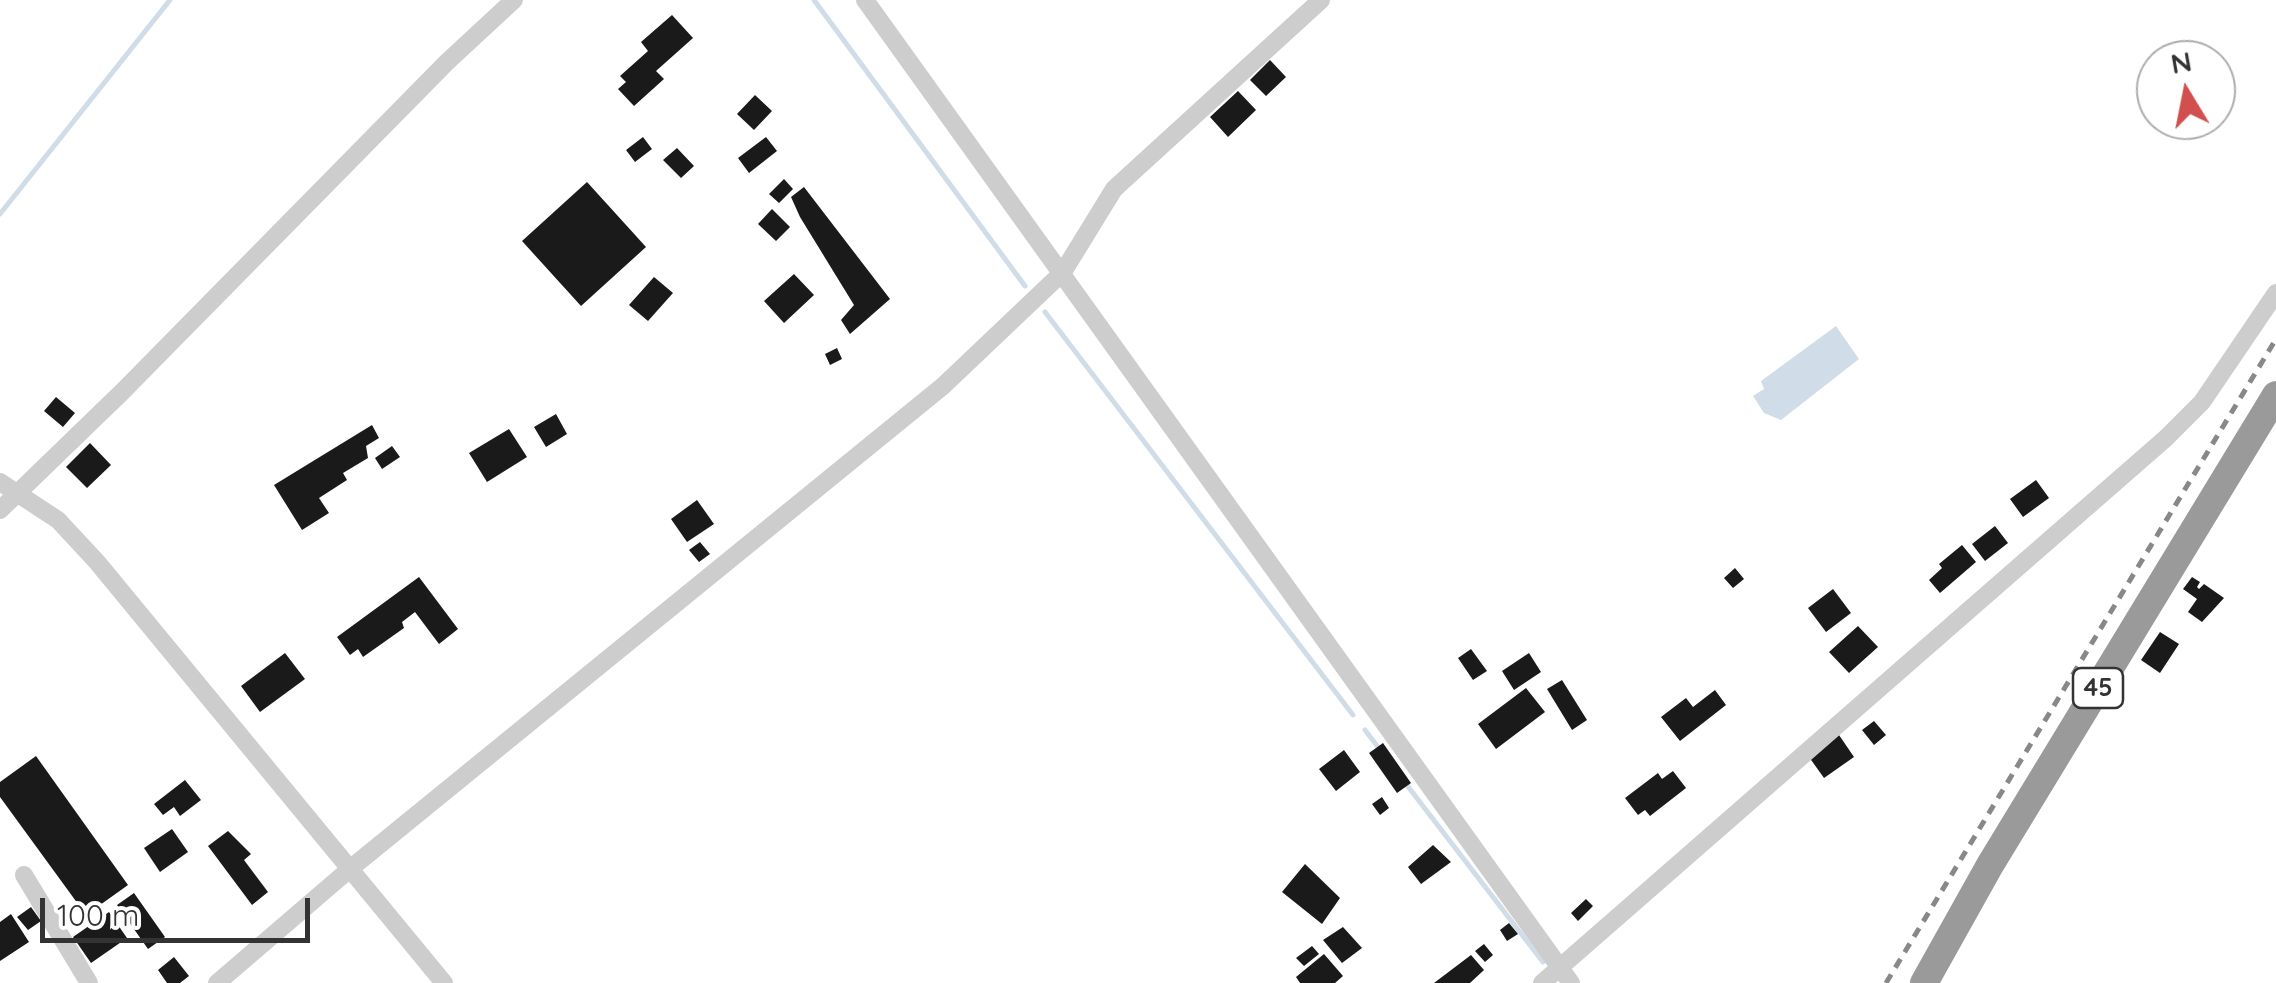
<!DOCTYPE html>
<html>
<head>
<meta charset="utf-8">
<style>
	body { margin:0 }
	#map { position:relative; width:2276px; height:983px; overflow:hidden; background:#fff; font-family:Quicksand,sans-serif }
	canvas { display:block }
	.north { position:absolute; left:2136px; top:40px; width:100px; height:100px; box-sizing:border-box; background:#fff; border:2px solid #adadad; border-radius:50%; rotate:350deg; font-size:28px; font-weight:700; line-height:40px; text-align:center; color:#333 }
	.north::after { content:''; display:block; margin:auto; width:35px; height:45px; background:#d14f4e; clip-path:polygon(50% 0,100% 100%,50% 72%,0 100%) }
	.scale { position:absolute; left:40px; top:898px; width:270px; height:45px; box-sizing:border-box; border:5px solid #333; border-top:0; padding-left:12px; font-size:30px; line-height:35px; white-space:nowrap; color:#333; -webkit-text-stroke:8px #fff; paint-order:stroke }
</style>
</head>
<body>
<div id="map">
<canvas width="2276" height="983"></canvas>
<div class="north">N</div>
<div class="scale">100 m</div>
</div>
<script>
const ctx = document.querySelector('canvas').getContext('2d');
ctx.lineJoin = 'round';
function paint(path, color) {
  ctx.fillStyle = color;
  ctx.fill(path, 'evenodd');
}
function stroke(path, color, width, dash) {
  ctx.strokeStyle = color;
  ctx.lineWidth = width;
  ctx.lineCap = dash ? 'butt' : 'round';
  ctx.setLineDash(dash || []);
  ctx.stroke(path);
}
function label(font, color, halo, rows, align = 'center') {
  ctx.font = font + ' Quicksand,sans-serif';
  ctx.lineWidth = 10;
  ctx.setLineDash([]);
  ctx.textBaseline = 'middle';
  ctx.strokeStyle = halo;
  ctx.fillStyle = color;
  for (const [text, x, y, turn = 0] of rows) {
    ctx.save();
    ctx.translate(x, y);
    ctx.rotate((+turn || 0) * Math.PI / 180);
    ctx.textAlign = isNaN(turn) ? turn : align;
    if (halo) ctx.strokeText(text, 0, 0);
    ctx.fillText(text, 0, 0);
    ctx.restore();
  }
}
paint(new Path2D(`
	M1836,326L1859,359L1781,420L1764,413L1753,396L1764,389L1761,381Z`), '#d0dde8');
stroke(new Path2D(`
	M814,0L1025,286
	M0,214L170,0
	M1045,312L1353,715
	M1365,730L1381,751
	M1406,784L1543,962`), '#d0dde8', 5);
paint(new Path2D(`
	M672,15L693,38L656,71L664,79L634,106L618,89L626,82L620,76L648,51L641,42Z
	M1270,60L1286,77L1266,96L1250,80Z
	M1238,91L1256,110L1228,137L1210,117Z
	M755,95L772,111L754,130L737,114Z
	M643,137L652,149L635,162L626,150Z
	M766,137L777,151L749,173L738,158Z
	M677,148L694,166L681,178L663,160Z
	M784,179L793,189L779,203L769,194Z
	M587,182L646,247L581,306L522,241Z
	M804,187L890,299L850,334L841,320L854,305L800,217L791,197Z
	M772,209L790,227L776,241L758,224Z
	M794,274L814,295L784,323L764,301Z
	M654,277L673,293L648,321L629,305Z
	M837,348L842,359L830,365L825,354Z
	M56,397L75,413L63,427L44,411Z
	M556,414L567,434L546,447L534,427Z
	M372,425L379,438L366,446L368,458L343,473L347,480L319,498L329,513L302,530L274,485Z
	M509,429L527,457L487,482L469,453Z
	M90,443L111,465L87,488L66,467Z
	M392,446L400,457L382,469L375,458Z
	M2036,480L2049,498L2023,517L2010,499Z
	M697,500L714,524L687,542L671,519Z
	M1995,526L2008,543L1985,561L1972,544Z
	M700,542L710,554L699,562L689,550Z
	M1962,545L1976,562L1940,593L1929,580L1942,568L1939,564Z
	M1735,568L1744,579L1733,588L1724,578Z
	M419,577L458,629L439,644L415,612L402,622L404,628L363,657L358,649L350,655L337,637Z
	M2192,577L2200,582L2197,587L2199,589L2204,584L2224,598L2202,622L2188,612L2197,599L2183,589Z
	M1833,589L1851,613L1826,632L1808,608Z
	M1858,626L1878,647L1849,673L1829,652Z
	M2160,632L2179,644L2160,673L2141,660Z
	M1471,649L1487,671L1473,680L1458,658Z
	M285,653L305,679L260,712L241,686Z
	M1529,653L1541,672L1514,690L1502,671Z
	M1562,680L1587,720L1572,730L1547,689Z
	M1526,688L1545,712L1496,749L1478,724Z
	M1715,690L1726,705L1680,741L1661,717L1686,698L1693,707Z
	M1874,721L1886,735L1874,745L1862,730Z
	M1839,735L1854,757L1824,778L1809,757Z
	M1383,743L1411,783L1397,793L1369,753Z
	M1344,750L1360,772L1336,791L1319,769Z
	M36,756L128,885L86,915L0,797V782Z
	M1673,771L1686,788L1650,816L1645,810L1638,815L1625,798L1658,773L1662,779Z
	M185,780L201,800L180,816L174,807L163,815L154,804Z
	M1382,797L1389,808L1380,815L1372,804Z
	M172,829L188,852L160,872L144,848Z
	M228,831L251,854L244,860L268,892L252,905L208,846Z
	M1433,845L1451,862L1421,884L1408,867Z
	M1305,864L1340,898L1322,924L1282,892Z
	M134,893L165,937L148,949L117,905Z
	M1586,899L1593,906L1578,921L1571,913Z
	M31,907L41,921L28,930L17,917Z
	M109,912L127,938L91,963L73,937Z
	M11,914L29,942L0,961V922Z
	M1509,923L1518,934L1507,941L1500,930Z
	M1343,927L1362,948L1342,963L1323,940Z
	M1484,944L1493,955L1485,962L1475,951Z
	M1312,946L1319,954L1304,966L1296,958Z
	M1324,954L1343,976L1335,983H1300L1296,977Z
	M1471,955L1484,970L1470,983H1434Z
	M174,957L189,976L180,983H167L158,970Z`), '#1a1a1a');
stroke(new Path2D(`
	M865,0L1571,983
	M0,482L58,520L97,562L444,983
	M0,510L122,392L447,62L514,0
	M24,875L89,983
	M217,983L351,868L943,386L1063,272L1114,189L1321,0
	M1542,983L2166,438L2202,402L2276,293`), '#cdcdcd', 18);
stroke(new Path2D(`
	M1924,983L1990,865L2276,395`), '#9a9a9a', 28);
stroke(new Path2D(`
	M1886,983L2276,339`), '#888', 5, [10, 8]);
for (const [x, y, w] of [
	[2098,688,50]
]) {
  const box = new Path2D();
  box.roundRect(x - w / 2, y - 20, w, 40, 8);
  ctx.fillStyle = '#fff';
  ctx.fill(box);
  stroke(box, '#333', 2.5);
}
label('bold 25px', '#333', null, [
	["45",2098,688]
]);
</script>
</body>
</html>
